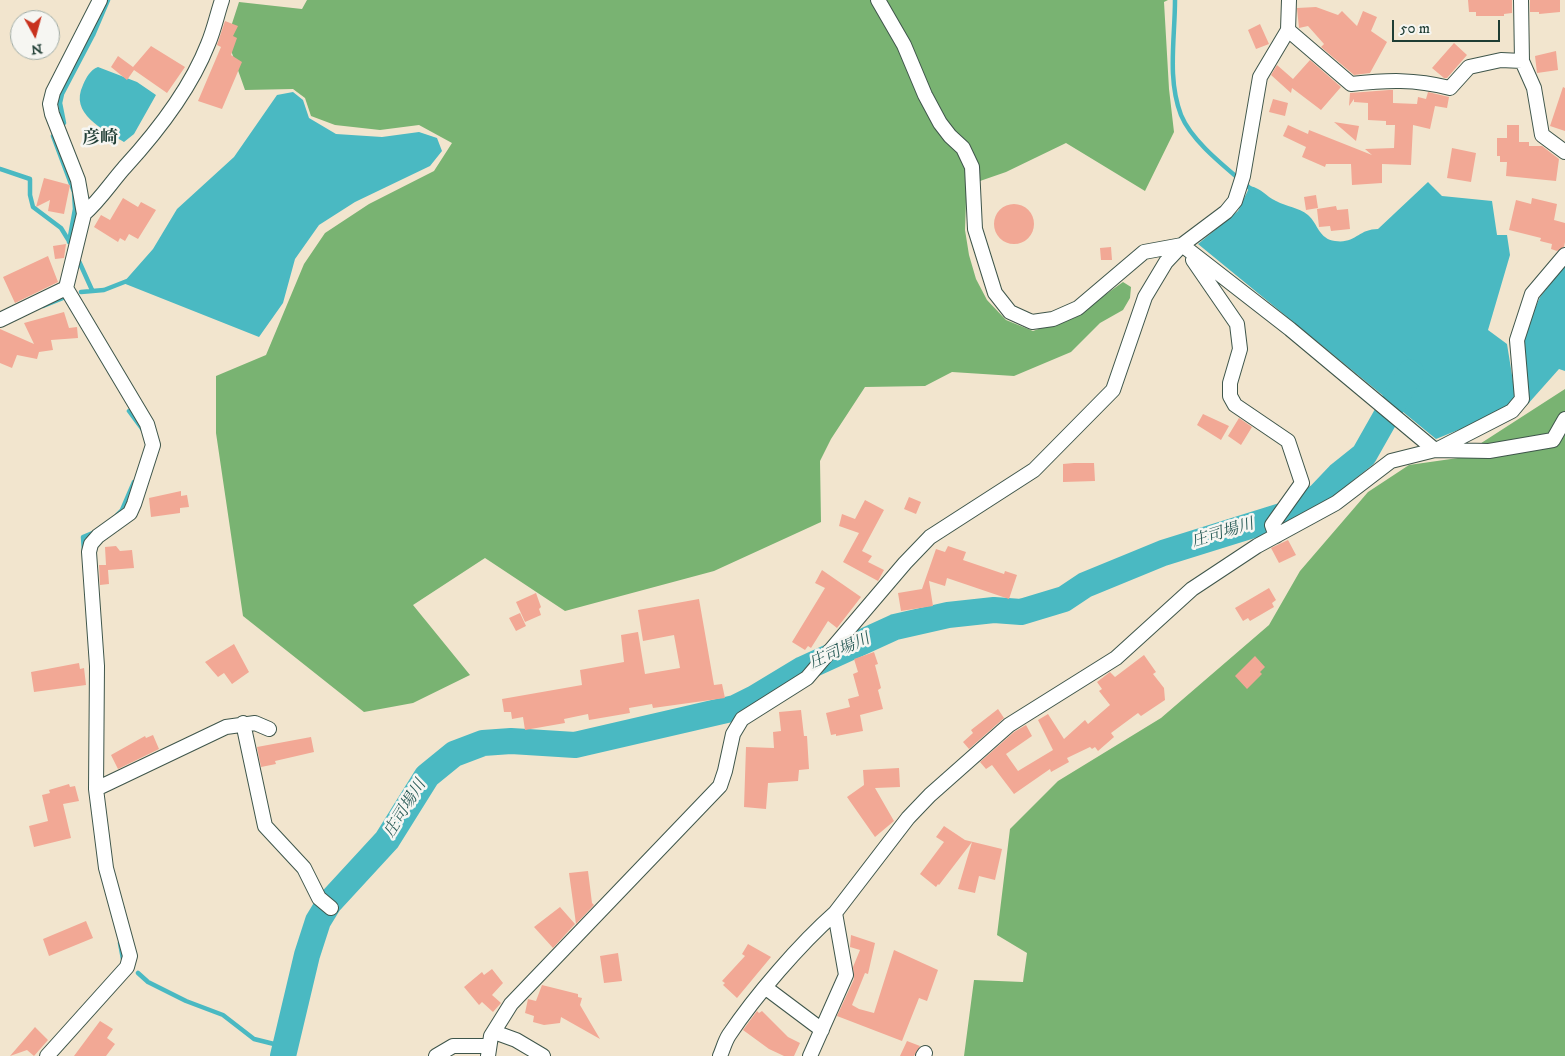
<!DOCTYPE html>
<html>
<head>
<meta charset="utf-8">
<style>
	body { margin:0 }
	#map { position:relative; width:1565px; height:1056px; overflow:hidden; background:#f2e5ce; font-family:"IM FELL DW Pica",serif }
	canvas { display:block }
	.north { position:absolute; left:10px; top:10px; width:50px; height:50px; box-sizing:border-box; background:#f6f6f2; border:1px solid #a0aca6; border-radius:50%; rotate:173deg; font-size:14px; font-weight:700; line-height:20px; text-align:center; color:#1f3d34 }
	.north::after { content:''; display:block; margin:auto; width:18px; height:22px; background:#c8321e; clip-path:polygon(50% 0,100% 100%,50% 72%,0 100%) }
	.scale { position:absolute; left:1392px; top:20px; width:108px; height:22px; box-sizing:border-box; border:2px solid #1f3d34; border-top:0; padding-left:6px; font-size:15px; line-height:18px; white-space:nowrap; color:#1f3d34; -webkit-text-stroke:4px #f6f6f2; paint-order:stroke }
</style>
</head>
<body>
<div id="map">
<canvas width="1565" height="1056"></canvas>
<div class="north">N</div>
<div class="scale">50 m</div>
</div>
<script>
const ctx = document.querySelector('canvas').getContext('2d');
ctx.lineJoin = 'round';
function paint(path, color) {
  ctx.fillStyle = color;
  ctx.fill(path, 'evenodd');
}
function stroke(path, color, width, dash) {
  ctx.strokeStyle = color;
  ctx.lineWidth = width;
  ctx.lineCap = dash ? 'butt' : 'round';
  ctx.setLineDash(dash || []);
  ctx.stroke(path);
}
function label(font, color, halo, rows, align = 'center') {
  ctx.font = font + ' "IM FELL DW Pica","Noto Serif JP",serif';
  ctx.lineWidth = 5;
  ctx.setLineDash([]);
  ctx.textBaseline = 'middle';
  ctx.strokeStyle = halo;
  ctx.fillStyle = color;
  for (const [text, x, y, turn = 0] of rows) {
    ctx.save();
    ctx.translate(x, y);
    ctx.rotate((+turn || 0) * Math.PI / 180);
    ctx.textAlign = isNaN(turn) ? turn : align;
    if (halo) ctx.strokeText(text, 0, 0);
    ctx.fillText(text, 0, 0);
    ctx.restore();
  }
}
paint(new Path2D(`
	M307,0H1168L1164,2L1169,89L1174,132L1145,191L1066,143L1006,172L980,181L966,201L965,230L969,255L976,279L987,300L1006,320L1033,331L1077,315L1123,282L1131,287L1130,298L1123,310L1100,323L1071,352L1014,376L952,372L925,386L865,387L831,439L820,461L821,522L714,571L565,611L485,558L413,605L470,675L413,703L364,712L243,616L216,433V376L266,355L304,264L325,233L369,204L434,171L452,143L419,125L380,130L335,125L311,116L305,98L293,89L245,90L227,39L239,2L302,9Z
	M1565,389V1056H964L974,980L1023,982L1027,953L997,935L1010,829L1058,781L1161,718L1269,625L1300,571L1368,492L1409,465L1458,458Z`), '#79b372');
paint(new Path2D(`
	M98,67L137,82L156,95L134,134L124,142C103,129 69,114 83,85C86,78 90,70 98,67Z
	M293,92L303,100L309,118L336,134L382,137L419,132L437,138L442,151L430,166L355,202L319,225L295,259L283,303L259,337L123,283L153,249L177,209L234,157L277,95Z
	M1428,182L1442,196L1492,201L1497,235H1507L1510,255L1488,330L1507,344L1516,400L1500,413L1436,439L1198,244L1238,211L1250,186C1263,189 1265,196 1276,201C1287,207 1298,207 1308,215C1318,224 1319,239 1335,241C1356,244 1358,229 1378,229Z
	M1565,265V371L1559,369L1527,405L1522,338L1540,297Z`), '#4ab9c2');
stroke(new Path2D(`
	M1175,0C1175,38 1167,79 1181,115C1193,144 1231,171 1253,191
	M64,123L60,103L62,94L93,35L108,0
	M53,136L74,192L75,209L69,242
	M0,169L30,179V195L33,207L61,228L69,241
	M78,259L92,290
	M81,292L104,290L127,281
	M43,306L63,298
	M129,411L143,430
	M117,515L122,510L134,482
	M84,551L83,537L95,532
	M120,943L123,959
	M138,973L148,982L186,1001L223,1015L254,1039L286,1047`), '#4ab9c2', 4.5);
stroke(new Path2D(`
	M283,1056L307,955L318,921L329,903L387,840L427,776L454,754L483,743L511,741L575,745L735,708L755,698L803,669L895,627L948,615L994,610L1021,612L1064,599L1085,585L1163,553L1288,514L1319,496L1339,475L1364,455L1411,372`), '#4ab9c2', 26);
paint(new Path2D(`
	M1468,0H1512V13L1504,14V16H1476V12H1469Z
	M1530,0H1560V12L1539,14V12H1530Z
	M1316,7L1338,15L1342,11L1357,26L1363,11L1377,17L1371,31L1387,42L1370,73L1354,75L1321,47L1324,44L1308,26L1299,28L1297,8Z
	M225,21L238,26L233,36L237,38L231,55L242,62L222,109L198,101L221,47L217,45Z
	M1260,24L1269,44L1256,49L1248,30Z
	M1454,43L1467,55L1447,78H1444L1432,68Z
	M151,46L185,67L167,93L134,70L127,80L111,67L118,56L133,67Z
	M1556,51L1558,70L1537,73L1535,56Z
	M1310,60L1341,87L1321,110L1292,88L1291,93L1271,75L1277,65L1293,79Z
	M1563,87L1565,88V131L1550,126Z
	M1389,90H1393V103L1417,104L1418,97L1426,99L1428,92L1449,97L1447,108L1435,106L1430,129L1413,125L1411,165L1382,164V183L1352,185L1351,164H1326L1325,167L1302,157L1306,147L1283,136L1288,125L1308,134L1309,130L1372,155L1365,149L1394,148L1395,125H1386V121L1368,120V103L1354,102V99L1349,106L1350,93Z
	M1273,99L1288,103L1285,116L1269,112Z
	M1334,122L1359,126L1356,141Z
	M1507,125H1519V142H1529V146H1542L1559,159L1556,181L1506,176L1507,162H1500V156H1497V138H1507Z
	M1452,148L1476,153L1471,182L1447,178Z
	M44,178L70,185L64,214L48,211L50,200L36,207Z
	M1316,195L1318,208L1306,210L1304,197Z
	M123,198L138,207L141,202L156,210L138,239L129,234L125,241L120,238L118,242L94,227L101,215L110,220Z
	M1532,198L1557,204L1554,220L1565,223V242L1564,247L1557,251L1551,249L1552,244L1540,241L1541,238L1509,230L1516,200L1531,204Z
	M994 224a20 20 0 1 1 40 0a20 20 0 1 1-40 0Z
	M1336,206L1337,210L1348,209L1350,229L1331,231L1330,226L1319,227L1317,209Z
	M66,244L64,258L55,259L53,246Z
	M1111,247L1112,260H1101L1100,248Z
	M48,256L58,282L15,303L3,277Z
	M64,312L69,328L77,327L78,338L51,340L53,350L39,352L37,359L17,355L12,368L0,363V329L34,344L24,323Z
	M1203,414L1229,426L1221,440L1197,425Z
	M1239,418L1252,427L1241,445L1228,436Z
	M1074,463H1094L1095,481L1063,482V464Z
	M181,491V496L187,495L189,507L180,508V513L151,517L149,498Z
	M909,497L921,502L916,514L904,509Z
	M865,500L884,510L862,551L872,556L868,562L884,570L878,581L843,562L859,533L839,526L842,514L855,519Z
	M1288,540L1296,555L1279,563L1271,548Z
	M116,546L120,551L132,550L134,568L108,570L109,584L100,585L99,565H106L105,547Z
	M948,546L966,552L963,560L1004,574L1005,571L1017,575L1009,599L947,578L945,586L929,581L933,606L901,611L898,593L922,589L936,549L945,552Z
	M822,570L861,597L837,628L828,621L811,648L808,646L805,650L792,642L825,588L815,583Z
	M1269,588L1276,600L1272,603L1274,607L1250,621L1248,618L1243,621L1235,608Z
	M536,593L541,607L539,609L541,615L525,622L516,602Z
	M699,599L714,685L722,684L725,698L653,708L652,704L629,708L630,713L589,720L588,714L564,719L565,723L525,730L523,717L512,719L511,712H504L502,699L582,685L580,670L624,662L621,635L638,632L645,674L680,668L674,635L643,641L638,610Z
	M520,613L526,626L516,631L509,618Z
	M234,644L249,672L232,684L224,673L218,677L205,662Z
	M874,652L878,664L875,665L881,688L878,690L883,709L860,715L863,731L836,736V734L831,735L826,713L850,707L848,699L859,696L853,674L858,672L854,659Z
	M1144,655L1156,672L1153,674L1164,688L1165,700L1141,716L1138,713L1111,733L1114,737L1098,751L1095,747L1092,749L1090,747L1067,758L1069,762L1051,772L1050,769L1014,794L992,765L986,769L980,762L1014,732L1026,725L1032,736L1006,754L1018,771L1053,750L1038,720L1048,714L1064,739L1085,720L1088,724L1110,705L1099,691L1102,689L1097,682L1110,672L1115,677Z
	M1255,656L1265,667L1260,672L1262,674L1247,689L1235,676Z
	M79,663L80,669L84,668L86,685L34,692L31,672Z
	M998,709L1004,718L969,749L963,742L973,733L971,730Z
	M801,710L804,736H807L809,769L799,770L798,781L768,783L766,809L744,807L746,747L774,748L773,732L781,731L779,712Z
	M153,735L159,749L118,769L111,755L145,736L146,738Z
	M311,737L314,752L275,761L276,764L261,767L257,747Z
	M899,768L900,787L875,788L894,821L875,837L847,797L864,785L863,770Z
	M69,784L70,787L75,786L79,801L63,804L71,838L34,847L29,826L48,821L42,795L50,793L49,790Z
	M944,826L965,840L1002,849L995,880L979,876L975,893L958,889L972,842L939,885L938,884L936,887L920,874L944,842L936,837Z
	M588,871L592,903L594,905L576,924L569,873Z
	M560,907L575,924L553,948L534,927Z
	M86,921L93,938L49,956L43,939Z
	M851,935L875,943L868,974L865,973L852,1005L859,1009L874,1013L894,950L938,970L927,1001L919,998L902,1041L837,1016L854,979L853,967L860,950L850,947Z
	M748,944L771,957L737,998L723,985L725,983L722,981L745,956L742,954Z
	M618,953L622,981L604,983L600,956Z
	M492,969L503,983L492,995L501,1003L493,1012L482,1002L479,1005L464,987L482,972L484,975Z
	M542,985L578,994V997L582,998L580,1005L600,1039L561,1017L560,1023L544,1025L533,1022L534,1016L525,1013L528,999L536,1001Z
	M757,1011L759,1013L762,1011L788,1037L800,1043L794,1056H784L769,1049L743,1030Z
	M100,1021L113,1029L107,1038L115,1044L106,1056H74Z
	M35,1027L48,1040L34,1056L27,1050L10,1056Z
	M907,1041L920,1046L914,1056H900Z`), '#f2a895');
const minor = new Path2D(`
	M878,0L904,45L925,95L940,123L950,136L963,148L972,167L975,229L995,293L1010,312L1032,322L1053,319L1078,308L1144,252L1182,245L1290,329L1435,450
	M1521,0L1522,61
	M1288,30L1351,84C1388,80 1414,79 1450,88L1469,67L1501,60L1522,61L1534,88L1542,135L1565,152
	M84,214C100,200 110,184 124,168C157,132 190,90 208,44C214,30 217,15 222,0
	M1193,260L1237,324L1240,349L1230,383V396L1235,405L1288,441L1302,483L1272,525L1276,536
	M0,320L66,288
	M1438,449L1512,411L1522,399L1517,340L1532,294L1565,255
	M243,723L265,826L304,868L319,898L331,908
	M96,789L226,727L255,723L269,729
	M766,988L822,1030
	M494,1032L516,1040L543,1056
	M47,1056L127,967L130,956L106,868L96,789L97,666L89,552L91,544L98,536L130,513L134,504L153,445L147,424L66,288L84,214L78,180L52,114L50,104L53,92L100,0
	M436,1056L453,1046H489
	M488,1056L491,1036L511,1004L720,786L725,771L733,734L742,719L807,678L905,563L930,537L1034,470L1113,390L1145,297L1166,262L1182,245L1226,212L1235,201L1243,176L1260,77L1288,30L1289,0
	M720,1056C723,1049 725,1041 729,1035C755,996 800,944 835,913
	M810,1056L846,975L835,913L908,818L930,795L1009,725L1116,658L1192,589L1257,546L1336,503L1391,461L1435,450L1489,451L1553,440L1565,419
	M923,1056L925,1053`);
stroke(minor, '#3f564b', 16);
stroke(minor, '#fff', 14);
label('italic 16px', '#2a5c58', '#f6f6f2', [
	["庄司場川",1223,534,-17],
	["庄司場川",840,652,-24],
	["庄司場川",406,809,-58]
]);
label('bold 18px', '#1f3d34', '#f6f6f2', [
	["彦崎",100,139]
]);
</script>
</body>
</html>
